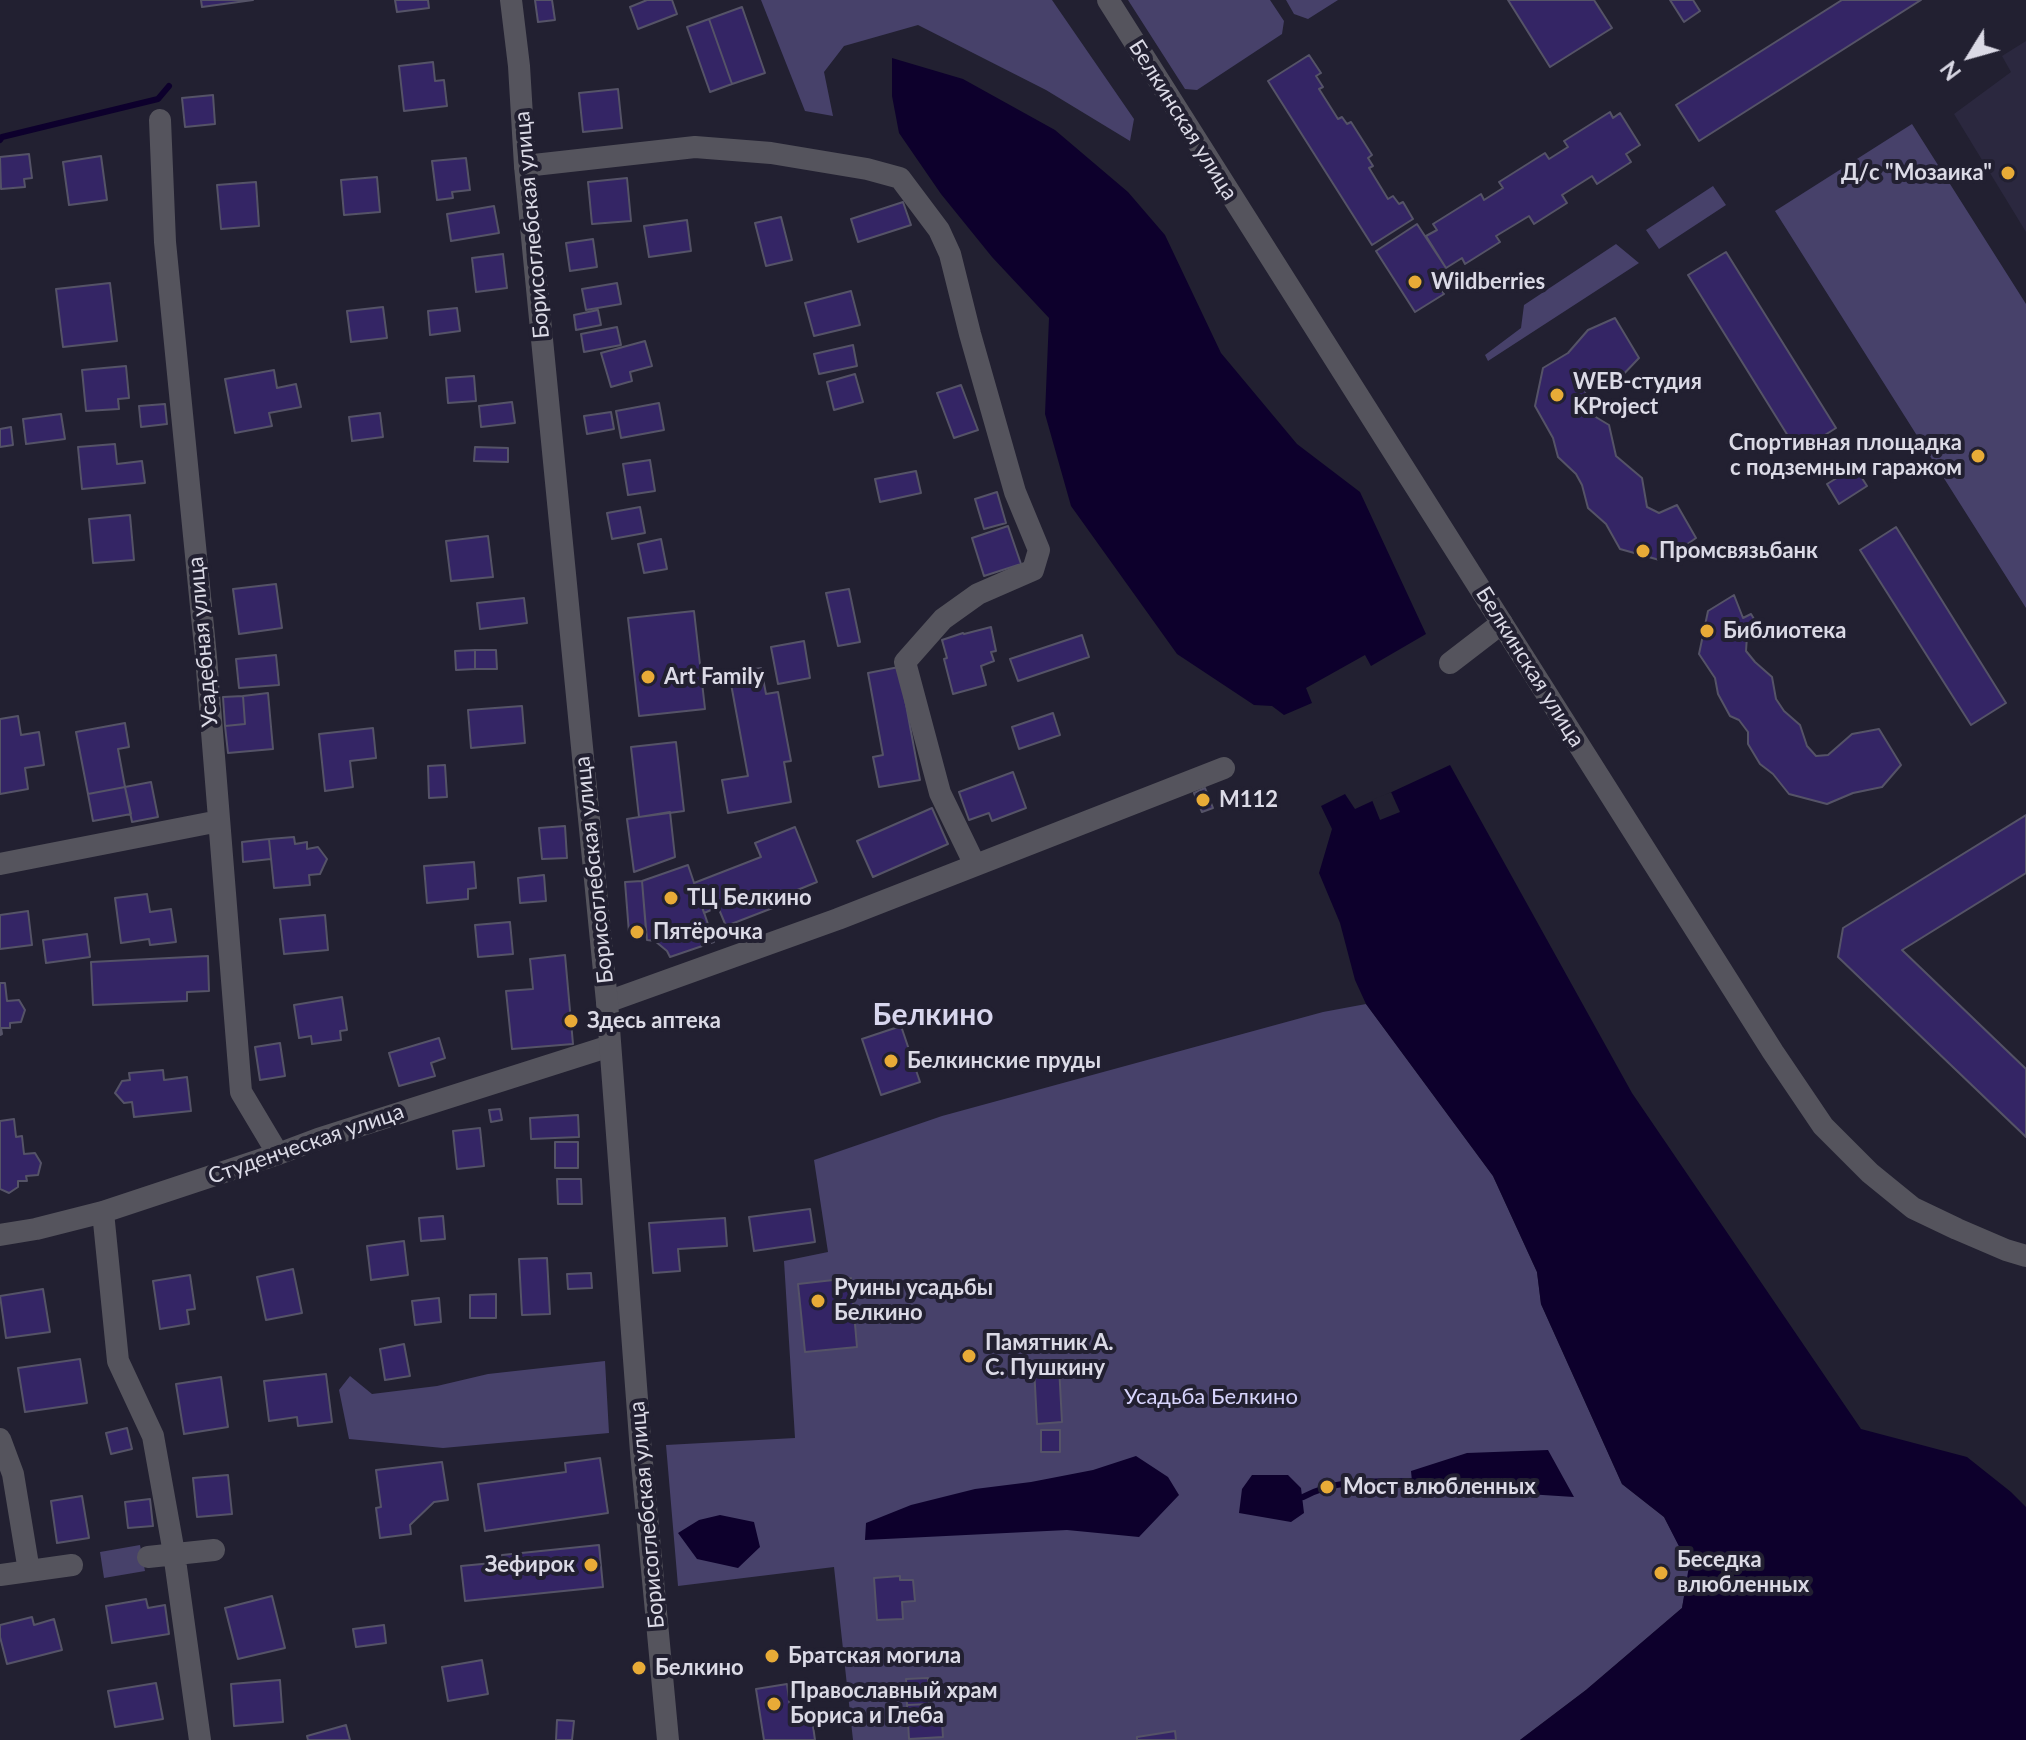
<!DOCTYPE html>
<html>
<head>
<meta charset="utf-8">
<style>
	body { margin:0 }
	#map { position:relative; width:2026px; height:1740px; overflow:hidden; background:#222031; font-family:Lato,sans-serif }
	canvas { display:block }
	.north { position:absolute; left:1930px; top:16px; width:80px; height:80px; -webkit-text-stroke:6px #222031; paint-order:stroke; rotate:233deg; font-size:22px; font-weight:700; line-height:32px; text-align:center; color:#dbdae6 }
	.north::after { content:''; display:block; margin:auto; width:28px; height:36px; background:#dbdae6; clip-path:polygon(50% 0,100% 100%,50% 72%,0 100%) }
</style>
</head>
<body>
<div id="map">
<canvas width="2026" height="1740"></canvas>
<div class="north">N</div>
</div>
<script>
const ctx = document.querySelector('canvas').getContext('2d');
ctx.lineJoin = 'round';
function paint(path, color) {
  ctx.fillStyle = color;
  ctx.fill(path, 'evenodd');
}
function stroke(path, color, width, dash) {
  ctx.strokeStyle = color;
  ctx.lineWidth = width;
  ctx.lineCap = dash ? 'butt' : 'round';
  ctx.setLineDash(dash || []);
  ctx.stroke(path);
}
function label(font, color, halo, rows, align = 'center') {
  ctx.font = font + ' Lato,sans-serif';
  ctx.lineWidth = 8;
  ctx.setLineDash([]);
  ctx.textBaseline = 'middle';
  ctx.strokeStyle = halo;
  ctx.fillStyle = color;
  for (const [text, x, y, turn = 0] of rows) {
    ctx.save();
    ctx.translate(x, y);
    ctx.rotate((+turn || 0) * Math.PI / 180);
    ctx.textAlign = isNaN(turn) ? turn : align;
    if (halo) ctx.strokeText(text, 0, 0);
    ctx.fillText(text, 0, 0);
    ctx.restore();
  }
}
paint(new Path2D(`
	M2026,41V232L1954,114L2011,72L2002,56Z`), '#2b283f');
paint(new Path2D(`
	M761,0H1052L1134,119L1130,141L1046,90L918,25L844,46L824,72L833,116L805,111Z
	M1128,0H1270L1284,21L1282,34L1197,90L1185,89Z
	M1286,0H1338L1308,19L1294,14Z
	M1912,124L2026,304V608L1775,211Z
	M1713,186L1726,205L1659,249L1646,230Z
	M1616,244L1639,263L1488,361L1485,355L1521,328L1524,305Z
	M1366,1004L1493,1176L1537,1272L1541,1304L1622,1484L1664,1517L1690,1566L1682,1608L1586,1690L1520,1740H853L834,1567L678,1586L666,1445L795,1438L784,1261L828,1252L814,1160L942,1116L1323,1012Z
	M605,1361L609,1433L443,1448L349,1439L339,1390L350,1376L372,1394L437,1386L488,1374Z
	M140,1545L145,1571L104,1578L100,1552Z`), '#47416a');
paint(new Path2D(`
	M892,58L963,79L1055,130L1128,192L1165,235L1221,353L1297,444L1360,492L1426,634L1371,666L1365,655L1306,688L1312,703L1284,715L1272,706L1254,705L1177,654L1071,506L1045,414L1049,318L992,257L941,194L899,133L892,96Z
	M1450,765L1632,1093L1861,1429L1967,1457L2011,1492L2026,1507V1740H1520L1586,1690L1682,1608L1689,1566L1664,1517L1622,1484L1541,1304L1537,1272L1493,1176L1366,1004L1355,980L1340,923L1319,873L1332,829L1321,806L1345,794L1355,809Z
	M1548,1450L1574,1497L1496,1492H1413L1411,1471L1467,1453Z
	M1136,1456L1168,1477L1179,1495L1139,1537L1067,1530L865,1540L866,1523L911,1505L975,1489L1031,1482L1093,1470Z
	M1252,1475H1288L1301,1488L1304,1513L1291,1522L1239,1513L1242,1489Z
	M720,1515L754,1522L760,1547L738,1568L697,1559L678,1533L699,1520Z`), '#0d002c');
paint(new Path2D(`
	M1391,792L1400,812L1380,820L1372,800Z`), '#222031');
stroke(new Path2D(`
	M0,140L2,137L158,99L169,86
	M1303,1497C1339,1478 1372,1482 1412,1481`), '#0d002c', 6);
const building = new Path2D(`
	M201,0H253L202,7Z
	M395,0H428L429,8L397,12Z
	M535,0H552L555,20L538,22Z
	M647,0H672L677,14L638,29L630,7Z
	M1508,0H1594L1612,28L1550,67Z
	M1670,0H1693L1700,11L1684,22Z
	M1842,0H1921L1699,141L1676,105Z
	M742,7L765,73L732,84L709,19Z
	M709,19L732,84L710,92L687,27Z
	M1309,55L1321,73L1316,76L1323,87L1319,89L1338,119L1342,117L1347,124L1351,122L1372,155L1368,158L1373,166L1369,168L1388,199L1393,196L1399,204L1403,202L1413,219L1372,245L1268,81Z
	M433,62L435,81L444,80L447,106L404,111L399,66Z
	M618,89L622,128L583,132L579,93Z
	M213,95L215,124L185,127L182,98Z
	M1610,112L1613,118L1620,113L1640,145L1626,154L1631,162L1597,184L1592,176L1562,195L1567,203L1534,224L1529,216L1496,236L1500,242L1465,264L1462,258L1446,268L1426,236L1437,230L1433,224L1481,194L1484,200L1503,188L1499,182L1545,153L1549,159L1568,147L1564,141Z
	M29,154L32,178L24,179L25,187L1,189L0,157Z
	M101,156L107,200L69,205L63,162Z
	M466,158L470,190L452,192L453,198L437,200L432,161Z
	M377,177L380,212L344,215L341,180Z
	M627,178L631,221L592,224L588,182Z
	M256,182L259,226L221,229L217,185Z
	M903,202L911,225L858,242L851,219Z
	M494,206L499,233L451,241L447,214Z
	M781,217L792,260L766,266L755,223Z
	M687,220L691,251L649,257L644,226Z
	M1417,224L1446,268L1433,277L1444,294L1415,312L1376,251Z
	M593,239L597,267L570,271L566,243Z
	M1726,252L1836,428L1798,452L1688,275Z
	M503,254L507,288L476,292L472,258Z
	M110,283L117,341L63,347L56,289Z
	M617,283L621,304L586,310L582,289Z
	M851,291L860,325L814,336L805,303Z
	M383,307L387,338L351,342L347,311Z
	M457,308L460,331L430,335L428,311Z
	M598,310L601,325L576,330L574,315Z
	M1615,318L1639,358L1618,380L1586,387L1584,410L1609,425L1616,456L1642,478L1647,507L1659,513L1677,505L1696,538L1663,561L1620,549L1606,524L1588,508L1582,485L1576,474L1558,457L1553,438L1535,406L1543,368L1568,353L1588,330Z
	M617,327L621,345L584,352L581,334Z
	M645,341L652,366L630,372L632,381L611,387L601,353Z
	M853,345L857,366L819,374L814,354Z
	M126,366L129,398L118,399L119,409L86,411L82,370Z
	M274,370L277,388L296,384L301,407L269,413L272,426L235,433L225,379Z
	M855,374L863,402L834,410L827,382Z
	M474,376L476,401L448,403L446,378Z
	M961,385L978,430L954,438L937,393Z
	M512,402L515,423L481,427L479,406Z
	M659,403L664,430L621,438L616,411Z
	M165,404L167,424L141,427L139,406Z
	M611,412L614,429L587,434L584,416Z
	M380,413L383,437L352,441L349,417Z
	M61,414L65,439L26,444L23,419Z
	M11,427L13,445L0,447V429Z
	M115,444L117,464L142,461L145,483L82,489L78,447Z
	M475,447L508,448V462L474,461Z
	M650,460L655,491L628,495L623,464Z
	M1855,467L1867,486L1839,504L1827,484Z
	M916,471L921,493L880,502L875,479Z
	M997,492L1006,523L984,529L975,499Z
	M640,507L645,533L612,539L607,513Z
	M130,515L134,560L93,563L89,519Z
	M1008,526L1021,564L984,576L972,538Z
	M1896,527L2006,703L1971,725L1860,550Z
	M488,536L493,577L451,581L446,541Z
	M661,539L667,569L644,573L638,544Z
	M276,584L282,628L239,634L233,589Z
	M849,589L860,642L838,646L826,593Z
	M1734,595L1743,618L1751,614L1760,629L1747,636L1746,651L1755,662L1772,677L1776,699L1784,711L1800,725L1807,746L1816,756L1828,755L1852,734L1879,729L1901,765L1882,787L1853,793L1827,804L1789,794L1773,774L1760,764L1748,744V732L1739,720L1730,716L1718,694L1715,678L1699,654L1708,611Z
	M524,598L527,623L480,629L477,603Z
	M694,611L705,709L639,716L628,618Z
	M991,627L996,651L991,652L994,661L981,666L986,685L953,694L944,659L947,658L942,640L963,633L964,634Z
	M1082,635L1089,657L1018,681L1010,659Z
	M804,641L810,678L778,684L771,647Z
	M475,650V669L456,670L455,651Z
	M475,650H496L497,669H475Z
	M276,655L279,685L239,688L236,659Z
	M899,667L920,780L879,787L873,757L883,755L868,673Z
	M761,668L766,694L778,692L791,761L784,762L791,802L728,813L722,780L748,776L729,673Z
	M268,693L273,749L228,753L225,726L245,724L243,696Z
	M243,696L245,724L225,726L223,697Z
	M522,706L525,743L471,748L468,710Z
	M1053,713L1060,735L1019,749L1012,727Z
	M18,716L21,735L39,732L44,765L25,768L28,789L0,794V719Z
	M125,723L129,747L118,749L125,787L88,794L76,732Z
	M373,728L376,758L350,761L353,787L325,791L319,734Z
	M676,742L684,811L639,817L631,747Z
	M445,765L447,797L429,798L428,766Z
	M1013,772L1026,808L992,821L989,813L969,820L959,792Z
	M151,782L158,817L132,822L125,787Z
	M125,787L131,814L93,821L88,794Z
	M1205,788L1213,808L1202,812L1194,793Z
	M932,808L948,844L873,877L857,841Z
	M670,812L675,857L634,872L627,819Z
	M2026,815V873L1902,950L2026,1069V1137L1838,957L1843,928Z
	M565,826L567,858L542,859L539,828Z
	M795,827L817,882L780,897L783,904L726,926L718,907L704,913L694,883L761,857L755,843Z
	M294,837L295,844L307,842V849L318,847L327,859L320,874L309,875L310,885L274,888L269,839Z
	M269,839L271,859L243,862L242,842Z
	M474,862L476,888L468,889V899L427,903L424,866Z
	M688,865L714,942L670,957L667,951L655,941L647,940L642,881Z
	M544,875L546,901L520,903L518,878Z
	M642,881L646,931L629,933L625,882Z
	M147,894L150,912L171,909L176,942L150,945L149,939L121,943L115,898Z
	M28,911L32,945L0,949V915Z
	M325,915L328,950L284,954L280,919Z
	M510,922L513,954L478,957L475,925Z
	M87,934L90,957L46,963L43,940Z
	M565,955L573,1044L512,1049L506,991L533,989L530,959Z
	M208,956L209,991L187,992V1001L93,1005L91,962Z
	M0,983H5L7,1001L19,1000L25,1010L21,1022L10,1023V1028H1L2,1034L0,1035Z
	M342,997L347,1030L340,1031L341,1040L312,1044L311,1036L299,1038L294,1005Z
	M901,1026L920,1082L881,1095L862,1039Z
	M439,1038L445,1058L431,1063L435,1076L399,1086L389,1053Z
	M280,1043L285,1076L260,1080L255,1047Z
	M163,1070L164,1080L187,1077L191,1111L134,1117L132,1102L124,1103L115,1093L122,1081L130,1080L129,1073Z
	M500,1109L502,1120L491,1122L489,1110Z
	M578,1115L579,1137L531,1139L530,1118Z
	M14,1119L16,1137L22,1136L24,1154L35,1153L41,1163L38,1175L26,1176L27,1181H18V1187L9,1193L0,1189V1121Z
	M480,1128L484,1166L457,1169L453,1131Z
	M555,1142H578V1168H555Z
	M557,1179H581L582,1204H558Z
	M810,1209L815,1242L754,1251L749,1217Z
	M443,1216L445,1239L421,1241L419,1218Z
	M725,1218L727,1246L678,1249L680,1271L653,1273L649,1223Z
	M404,1241L408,1275L371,1280L367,1246Z
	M547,1258L550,1314L522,1315L519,1259Z
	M293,1269L302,1313L266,1320L257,1277Z
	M591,1273L592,1288L568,1289L567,1274Z
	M190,1275L195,1309L187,1310L189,1324L160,1329L153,1281Z
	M851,1278L857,1347L805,1352L798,1284Z
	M43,1289L50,1332L6,1338L0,1296Z
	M496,1294V1318H470V1295Z
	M439,1298L441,1322L415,1325L412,1301Z
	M404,1344L410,1376L385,1380L380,1349Z
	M80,1359L87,1403L25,1412L18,1368Z
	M1059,1366L1062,1422L1037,1424L1034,1367Z
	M326,1374L332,1422L298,1426L297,1417L269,1421L264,1381Z
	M221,1377L228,1427L184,1434L176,1384Z
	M127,1428L132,1449L111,1454L106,1433Z
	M1041,1430H1060V1452H1041Z
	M600,1458L608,1513L485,1531L478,1484L566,1472L565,1463Z
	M442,1462L448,1500L434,1502L410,1525L411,1534L380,1538L376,1508L381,1507L376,1470Z
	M228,1475L232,1514L197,1517L193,1478Z
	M82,1496L89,1538L57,1543L51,1501Z
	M150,1499L153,1526L128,1528L125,1502Z
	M599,1545L603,1587L465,1601L461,1566L503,1562L502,1555Z
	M900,1576V1580H913L915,1601L902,1602L903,1619L877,1620L874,1578Z
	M272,1596L285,1648L238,1659L225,1608Z
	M146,1599L148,1608L165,1605L169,1634L112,1643L106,1606Z
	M32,1617L34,1625L54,1619L62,1650L7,1664L0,1637V1625Z
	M384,1625L386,1643L356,1647L353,1629Z
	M482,1660L488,1694L448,1701L442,1667Z
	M928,1678L929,1704L907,1705L906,1679Z
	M280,1680L283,1722L234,1726L231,1684Z
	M156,1683L163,1719L115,1727L108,1691Z
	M787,1684L792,1722L812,1719L815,1740H764L756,1689Z
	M929,1704L930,1722H942L943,1737L909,1739L907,1705Z
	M557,1720L574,1721L572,1740H556Z
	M346,1725L350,1740H308L307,1736Z
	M1175,1731L1176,1740H1137V1737Z`);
paint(building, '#342565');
stroke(building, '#555367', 2);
stroke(new Path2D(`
	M160,120L165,242L206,657L241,1092L278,1154
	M525,166L695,147L771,153L867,169L900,178L939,230L950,254L970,334L1015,492L1039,550L1033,570L978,594L943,619L905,662L940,793L975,865
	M1450,663L1502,623
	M0,864L219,821
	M607,1002L838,919L1224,768
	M103,1212L118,1361L153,1436L174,1553L200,1740
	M0,1235L36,1229L103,1212L278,1154L318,1139L610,1046
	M0,1439L13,1474L29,1571
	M148,1557L214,1550
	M0,1575L72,1565`), '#55545d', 22);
stroke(new Path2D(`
	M511,0L519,66L525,166L607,1002L641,1452L668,1740
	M1108,0L1773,1052L1823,1126L1870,1173L1913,1208L1957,1229L2006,1250L2026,1256`), '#55545d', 22);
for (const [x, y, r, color] of [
	[2008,173,8,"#e8ab37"],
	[1415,282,8,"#e8ab37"],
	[1557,395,8,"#e8ab37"],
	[1978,456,8,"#e8ab37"],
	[1643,551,8,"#e8ab37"],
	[1707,631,8,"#e8ab37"],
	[648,677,8,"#e8ab37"],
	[1203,800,8,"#e8ab37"],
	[671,898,8,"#e8ab37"],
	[637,932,8,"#e8ab37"],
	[571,1021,8,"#e8ab37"],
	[891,1061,8,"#e8ab37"],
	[818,1301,8,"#e8ab37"],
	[969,1356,8,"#e8ab37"],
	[1327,1487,8,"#e8ab37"],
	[591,1565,8,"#e8ab37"],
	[1661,1573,8,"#e8ab37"],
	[772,1656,8,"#e8ab37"],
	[639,1668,8,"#e8ab37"],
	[774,1704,8,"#e8ab37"]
]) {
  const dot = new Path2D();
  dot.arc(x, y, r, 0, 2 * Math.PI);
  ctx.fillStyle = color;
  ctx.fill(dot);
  stroke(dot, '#222031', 3);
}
label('22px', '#dbdae6', '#222031', [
	["Белкинская улица",1183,120,58],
	["Борисоглебская улица",532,225,-95],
	["Усадебная улица",203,642,-95],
	["Белкинская улица",1530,667,58],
	["Борисоглебская улица",594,870,-96],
	["Студенческая улица",306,1144,-19],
	["Борисоглебская улица",647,1515,-95]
]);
label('bold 22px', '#dbdae6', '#222031', [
	["Д/c \"Мозаика\"",1992,173,"right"],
	["Wildberries",1431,282],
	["WEB-студия",1573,382],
	["KProject",1573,407],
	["Спортивная площадка",1962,443,"right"],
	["с подземным гаражом",1962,468,"right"],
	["Промсвязьбанк",1659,551],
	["Библиотека",1723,631],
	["Art Family",664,677],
	["М112",1219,800],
	["ТЦ Белкино",687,898],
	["Пятёрочка",653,932],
	["Здесь аптека",587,1021],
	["Белкинские пруды",907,1061],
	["Руины усадьбы",834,1288],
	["Белкино",834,1313],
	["Памятник А.",985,1343],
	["С. Пушкину",985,1368],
	["Мост влюбленных",1343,1487],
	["Беседка",1677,1560],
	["влюбленных",1677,1585],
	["Зефирок",575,1565,"right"],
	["Братская могила",788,1656],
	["Белкино",655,1668],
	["Православный храм",790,1691],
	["Бориса и Глеба",790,1716]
], 'left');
label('22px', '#d7d4fc', '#222031', [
	["Усадьба Белкино",1211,1397]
]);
label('bold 30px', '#d8d6ee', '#222031', [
	["Белкино",933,1015]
]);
</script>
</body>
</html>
